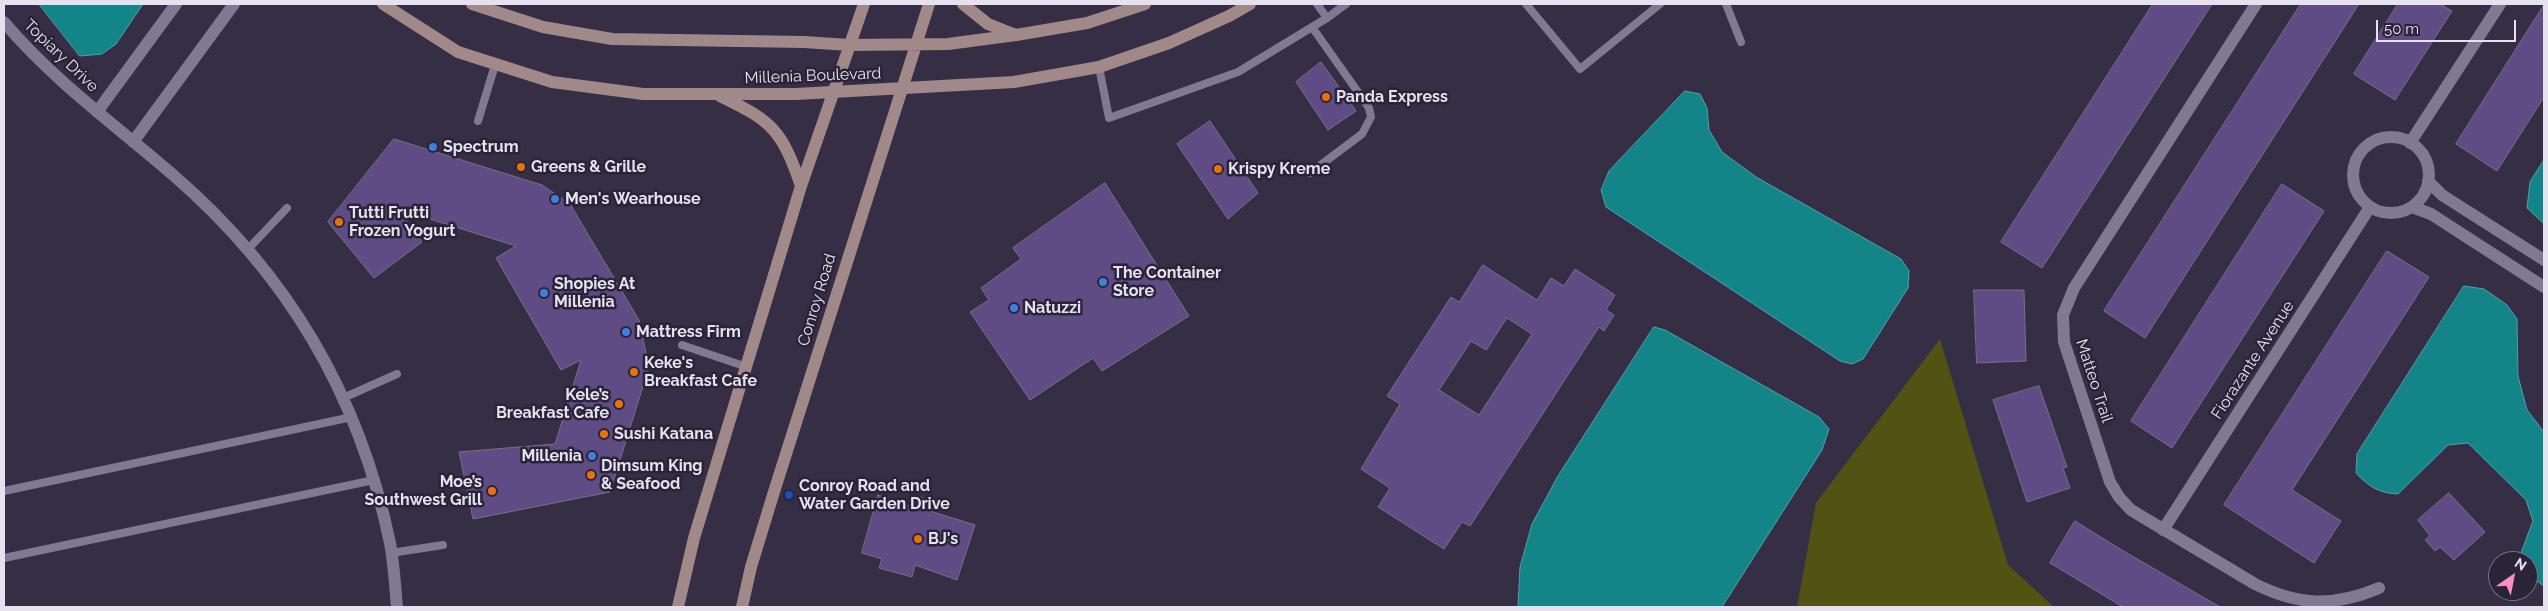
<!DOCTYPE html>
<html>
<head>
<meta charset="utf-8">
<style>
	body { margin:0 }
	#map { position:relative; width:2548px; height:611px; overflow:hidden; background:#352e44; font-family:Raleway,sans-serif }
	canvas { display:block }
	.frame { position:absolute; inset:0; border:5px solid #e5e1ef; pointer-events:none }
	.north { position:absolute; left:2488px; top:551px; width:50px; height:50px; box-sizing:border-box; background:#2b2439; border:1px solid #757082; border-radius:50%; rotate:33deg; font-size:14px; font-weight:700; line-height:20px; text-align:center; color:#e5e1ef }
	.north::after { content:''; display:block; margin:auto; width:18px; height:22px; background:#fa8fc8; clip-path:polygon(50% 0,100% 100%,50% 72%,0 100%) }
	.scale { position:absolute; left:2376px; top:20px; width:140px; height:22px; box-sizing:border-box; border:2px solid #e5e1ef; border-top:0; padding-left:6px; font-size:15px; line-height:18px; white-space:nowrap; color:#e5e1ef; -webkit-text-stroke:4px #2b2439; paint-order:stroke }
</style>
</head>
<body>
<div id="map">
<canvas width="2548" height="611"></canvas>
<div class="frame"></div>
<div class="north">N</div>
<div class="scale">50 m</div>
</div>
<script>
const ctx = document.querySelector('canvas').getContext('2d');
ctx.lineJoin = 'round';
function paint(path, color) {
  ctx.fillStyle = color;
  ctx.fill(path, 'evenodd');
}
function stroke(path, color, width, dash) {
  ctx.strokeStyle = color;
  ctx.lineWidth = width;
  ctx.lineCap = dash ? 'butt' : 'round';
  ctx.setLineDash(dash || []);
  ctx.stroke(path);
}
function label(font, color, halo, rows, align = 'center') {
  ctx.font = font + ' Raleway,sans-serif';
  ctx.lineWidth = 5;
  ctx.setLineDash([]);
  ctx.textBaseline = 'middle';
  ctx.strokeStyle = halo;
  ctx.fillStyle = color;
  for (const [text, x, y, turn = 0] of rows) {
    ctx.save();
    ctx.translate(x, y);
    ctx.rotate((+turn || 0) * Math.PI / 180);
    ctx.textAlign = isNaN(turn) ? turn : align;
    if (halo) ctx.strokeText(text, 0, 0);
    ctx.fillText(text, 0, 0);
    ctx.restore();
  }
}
paint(new Path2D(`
	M1940,339L2008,565L2054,607H1797L1816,503Z`), '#515313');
const water = new Path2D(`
	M39,4H143L116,44L102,54L80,56Z
	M1685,91L1700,94L1707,108L1709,130L1722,152L1756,177L1901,259L1909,271L1908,288L1863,359L1852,364L1840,361L1606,207L1601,190L1609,171Z
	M2544,160V224L2527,208L2530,182Z
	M2464,286L2484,289L2507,305L2517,319L2518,376L2527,410L2544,432V586L2528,575V561H2520L2519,558L2533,521L2526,500L2468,443L2448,445L2398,494C2379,493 2369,487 2356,473L2357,454Z
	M1654,327L1665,330L1819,417L1829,429L1822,450L1722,607H1518L1520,567L1532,524L1558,476Z`);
paint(water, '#138588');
stroke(water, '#52a1a7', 1);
const building = new Path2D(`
	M2153,4H2212L2042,268L2001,242Z
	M2301,4H2359L2145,338L2104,311Z
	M2398,4H2440L2452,11L2395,100L2354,74Z
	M2544,5V97L2497,171L2456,144Z
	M1321,62L1356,111L1328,130L1296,82Z
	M1210,121L1258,193L1228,219L1177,144Z
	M394,139L542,185L570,204L639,320L649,367L610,492L473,519L459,452L555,444L581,360L561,370L496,258L516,246L398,209L422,242L374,278L328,222Z
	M1105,183L1189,316L1102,371L1093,358L1030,400L970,312L989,300L981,288L1021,259L1013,248Z
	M2282,184L2324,211L2172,448L2131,421Z
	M2387,251L2429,277L2292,490L2341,521L2314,563L2224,505Z
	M1483,265L1537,300L1551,278L1564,286L1575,269L1615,295L1606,310L1614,315L1604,331L1599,327L1470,526L1462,522L1444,549L1378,507L1390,488L1361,469L1400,404L1387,396L1451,297L1459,302ZM1507,318L1532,334L1479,415L1439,390L1471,341L1486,350Z
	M1974,290H2024L2026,361L1977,363Z
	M2039,386L2067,467L2063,468L2070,488L2027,502L1993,400Z
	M2449,493L2485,532L2454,560L2440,547L2435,551L2425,540L2430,536L2418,520Z
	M878,495L911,506L915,495L933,501L930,511L975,525L957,580L915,565L912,577L879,568L882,559L862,553Z
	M2075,521L2120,549L2220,607H2123L2050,563Z`);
paint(building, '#5f4c84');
stroke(building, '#776f88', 1);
stroke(new Path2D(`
	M1526,4L1580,69L1660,4
	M1726,4L1741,42
	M1327,18L1346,4
	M1099,67L1109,118L1238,72L1327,18L1317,4
	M478,121L495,65
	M1310,173L1362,134L1371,117L1369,108L1360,95L1312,27
	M249,248L287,208
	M682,345L747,367
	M343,398L397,374
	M4,491L352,417
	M391,553L443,545
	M4,558L374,480`), '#817992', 8);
stroke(new Path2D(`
	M2256,4L2074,288L2063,315L2064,342L2110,482L2119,497L2131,510L2255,584C2299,606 2334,607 2379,588
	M4,22C53,80 114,124 172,174C287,273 359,394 390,543C394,564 395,586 397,607
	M97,112L176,4
	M2353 175a38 38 0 1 1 76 0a38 38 0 1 1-76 0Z
	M133,142L234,4
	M2410,143L2500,4
	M2428,181L2442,195L2544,260
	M2412,207L2431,214L2544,287
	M2163,530L2370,207`), '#817992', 12);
stroke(new Path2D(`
	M383,4L458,52L552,82L643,94H796L1014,82L1099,67L1169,43L1229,16L1250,4
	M472,4L543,27L612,39L804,42L849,45L948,44L1016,35L1087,23L1145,4
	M963,4L988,24L1016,35
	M720,96C772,121 782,130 801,186
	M678,607L694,538L801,186L864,4
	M742,607L751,567L773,495L929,4`), '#a1898a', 12);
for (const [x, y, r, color] of [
	[1326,97,5,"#e8710a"],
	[433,147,5,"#3f7fe0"],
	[521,167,5,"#e8710a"],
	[1218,169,5,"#e8710a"],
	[555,199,5,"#3f7fe0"],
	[339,222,5,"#e8710a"],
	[1103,282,5,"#3f7fe0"],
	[544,293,5,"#3f7fe0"],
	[1014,308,5,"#3f7fe0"],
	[626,332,5,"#3f7fe0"],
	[634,372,5,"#e8710a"],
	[619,404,5,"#e8710a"],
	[604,434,5,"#e8710a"],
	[592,456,5,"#3f7fe0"],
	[591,475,5,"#e8710a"],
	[492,491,5,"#e8710a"],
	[789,495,5,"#1a4fb4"],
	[918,539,5,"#e8710a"]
]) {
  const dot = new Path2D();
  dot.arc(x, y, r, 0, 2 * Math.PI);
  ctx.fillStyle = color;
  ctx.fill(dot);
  stroke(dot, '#2b2439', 2);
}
label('16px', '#e5e1ef', '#2b2439', [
	["Topiary Drive",61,56,44],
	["Millenia Boulevard",813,76,-2],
	["Conroy Road",817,300,-73],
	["Fiorazante Avenue",2253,360,-57],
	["Matteo Trail",2094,381,72]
]);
label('bold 16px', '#e5e1ef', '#2b2439', [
	["Panda Express",1336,97],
	["Spectrum",443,147],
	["Greens & Grille",531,167],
	["Krispy Kreme",1228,169],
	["Men's Wearhouse",565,199],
	["Tutti Frutti",349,213],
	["Frozen Yogurt",349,231],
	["The Container",1113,273],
	["Store",1113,291],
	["Shopies At",554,284],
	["Millenia",554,302],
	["Natuzzi",1024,308],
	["Mattress Firm",636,332],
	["Keke's",644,363],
	["Breakfast Cafe",644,381],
	["Kele’s",609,395,"right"],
	["Breakfast Cafe",609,413,"right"],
	["Sushi Katana",614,434],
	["Millenia",582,456,"right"],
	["Dimsum King",601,466],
	["& Seafood",601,484],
	["Moe’s",482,482,"right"],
	["Southwest Grill",482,500,"right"],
	["Conroy Road and",799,486],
	["Water Garden Drive",799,504],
	["BJ's",928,539]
], 'left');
</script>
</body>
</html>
